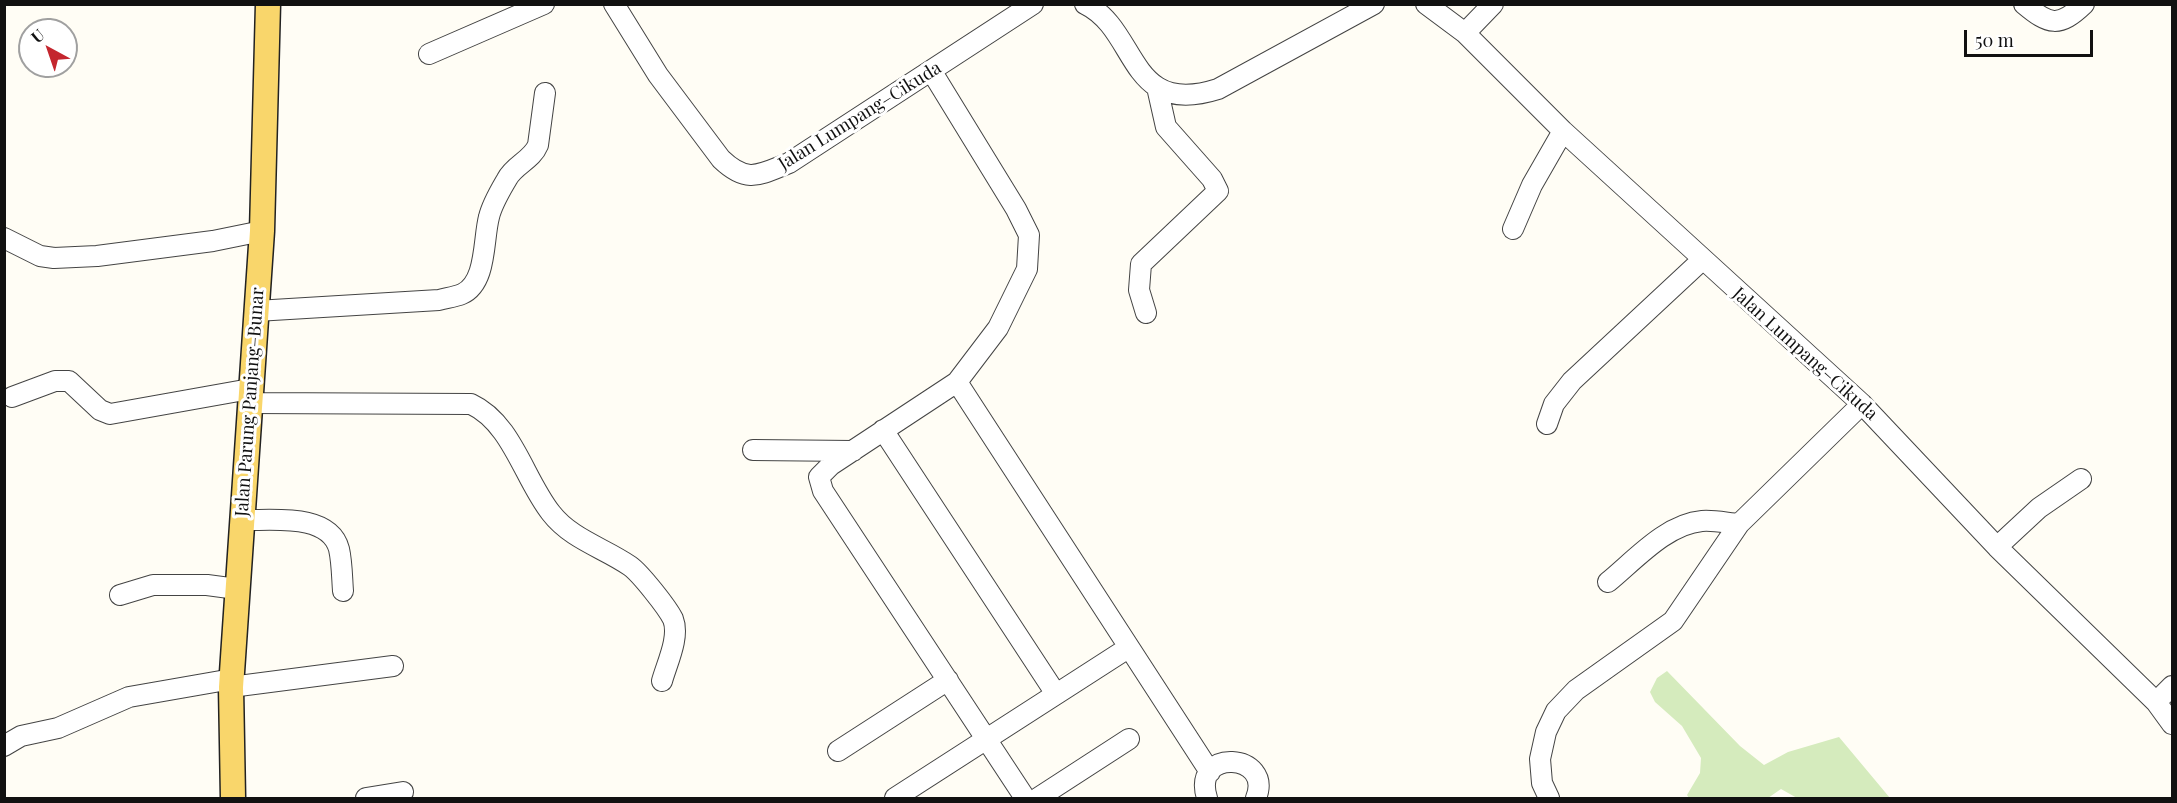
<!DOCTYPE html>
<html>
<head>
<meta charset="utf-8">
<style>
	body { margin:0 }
	#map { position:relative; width:2177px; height:803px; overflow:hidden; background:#fffdf5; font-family:"Playfair Display",serif }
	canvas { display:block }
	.frame { position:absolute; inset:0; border:6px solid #111; pointer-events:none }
	.north { position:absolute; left:18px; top:18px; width:60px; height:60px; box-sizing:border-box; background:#fff; border:2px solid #a0a0a0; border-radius:50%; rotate:320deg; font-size:16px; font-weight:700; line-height:24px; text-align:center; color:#111 }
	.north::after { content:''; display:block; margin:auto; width:21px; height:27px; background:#c4262e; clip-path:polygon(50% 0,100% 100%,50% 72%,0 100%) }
	.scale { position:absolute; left:1964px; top:30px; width:129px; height:27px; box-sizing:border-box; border:3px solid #111; border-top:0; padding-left:8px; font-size:18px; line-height:21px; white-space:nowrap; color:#111; -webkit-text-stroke:4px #fff; paint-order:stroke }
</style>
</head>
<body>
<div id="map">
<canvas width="2177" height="803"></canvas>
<div class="frame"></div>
<div class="north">U</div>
<div class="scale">50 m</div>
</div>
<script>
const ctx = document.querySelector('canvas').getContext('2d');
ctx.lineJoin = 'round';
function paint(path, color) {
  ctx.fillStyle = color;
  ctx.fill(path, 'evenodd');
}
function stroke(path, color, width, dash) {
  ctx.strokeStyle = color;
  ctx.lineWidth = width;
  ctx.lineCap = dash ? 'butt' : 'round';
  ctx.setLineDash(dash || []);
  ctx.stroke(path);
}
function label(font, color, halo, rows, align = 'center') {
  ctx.font = font + ' "Playfair Display",serif';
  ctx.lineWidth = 6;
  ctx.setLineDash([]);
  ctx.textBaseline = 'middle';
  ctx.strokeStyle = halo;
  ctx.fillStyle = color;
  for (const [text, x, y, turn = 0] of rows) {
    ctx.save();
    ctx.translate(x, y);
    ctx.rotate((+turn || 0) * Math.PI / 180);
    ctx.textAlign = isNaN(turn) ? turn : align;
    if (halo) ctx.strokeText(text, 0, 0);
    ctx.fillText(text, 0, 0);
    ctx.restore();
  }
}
paint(new Path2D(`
	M1667,671L1740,746L1764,765L1788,752L1839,737L1890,798H1797L1781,789L1768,798H1689L1687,795L1700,773L1701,758L1682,726L1655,702L1650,692L1657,678Z`), '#d5ebbd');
const minor = new Path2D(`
	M614,4L658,75L721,159C747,184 759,175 789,163L1033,4
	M1085,4C1139,30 1127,118 1218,89L1374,4
	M1426,4L1465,33L1563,131L1862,404L1997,547L2156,702L2172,686
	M2024,4C2049,25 2059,28 2084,4
	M1465,33L1493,4
	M429,54L544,4
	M932,72L1016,209L1029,235L1027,269L998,328L957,382L831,465L819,477L823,491L1025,798
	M1513,229L1532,185L1563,131
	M4,238L40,256L54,258L97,256L213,241L262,231
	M256,311L439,300C446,298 455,297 462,294C487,283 483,239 489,217C492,204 500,191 507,179C514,165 532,160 538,145L545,93
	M1146,313L1139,290L1141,264L1218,191L1212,179L1166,127L1157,87
	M957,382L1210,772
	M12,397L55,381H69L100,410L110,414L250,389
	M250,403L471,404C512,423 524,479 551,513C571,539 604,548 630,566C640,573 667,607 673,619C680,637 667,663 662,681
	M1547,424L1554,404L1572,381L1702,260
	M883,430L1056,694
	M753,450L853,451
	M242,520C270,521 329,512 339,549C342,562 342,578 343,591
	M1997,547L2039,508L2081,479
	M1608,582C1634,561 1666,524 1702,521C1714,520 1727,523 1739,524
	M120,595L153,585H207L237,589
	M231,687L393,666
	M2156,702L2172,724
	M4,746L21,736L58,728L129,697L232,679
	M838,751L948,680
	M366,798L403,792
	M895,798L1128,648
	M1038,798L1129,739
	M1207,798C1191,747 1274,753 1256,798
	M1549,798L1542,783L1540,759L1546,732L1556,711L1576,690L1673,621L1739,524L1862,404`);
const major = new Path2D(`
	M233,798L231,687L262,231L268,4`);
stroke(minor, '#444', 22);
stroke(major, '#222', 27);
stroke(minor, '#fff', 20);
stroke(major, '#f9d66b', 24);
label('18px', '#111', '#fff', [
	["Jalan Lumpang–Cikuda",860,116,-32],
	["Jalan Lumpang–Cikuda",1805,354,42],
	["Jalan Parung Panjang–Bunar",250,402,-86]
]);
</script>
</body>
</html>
